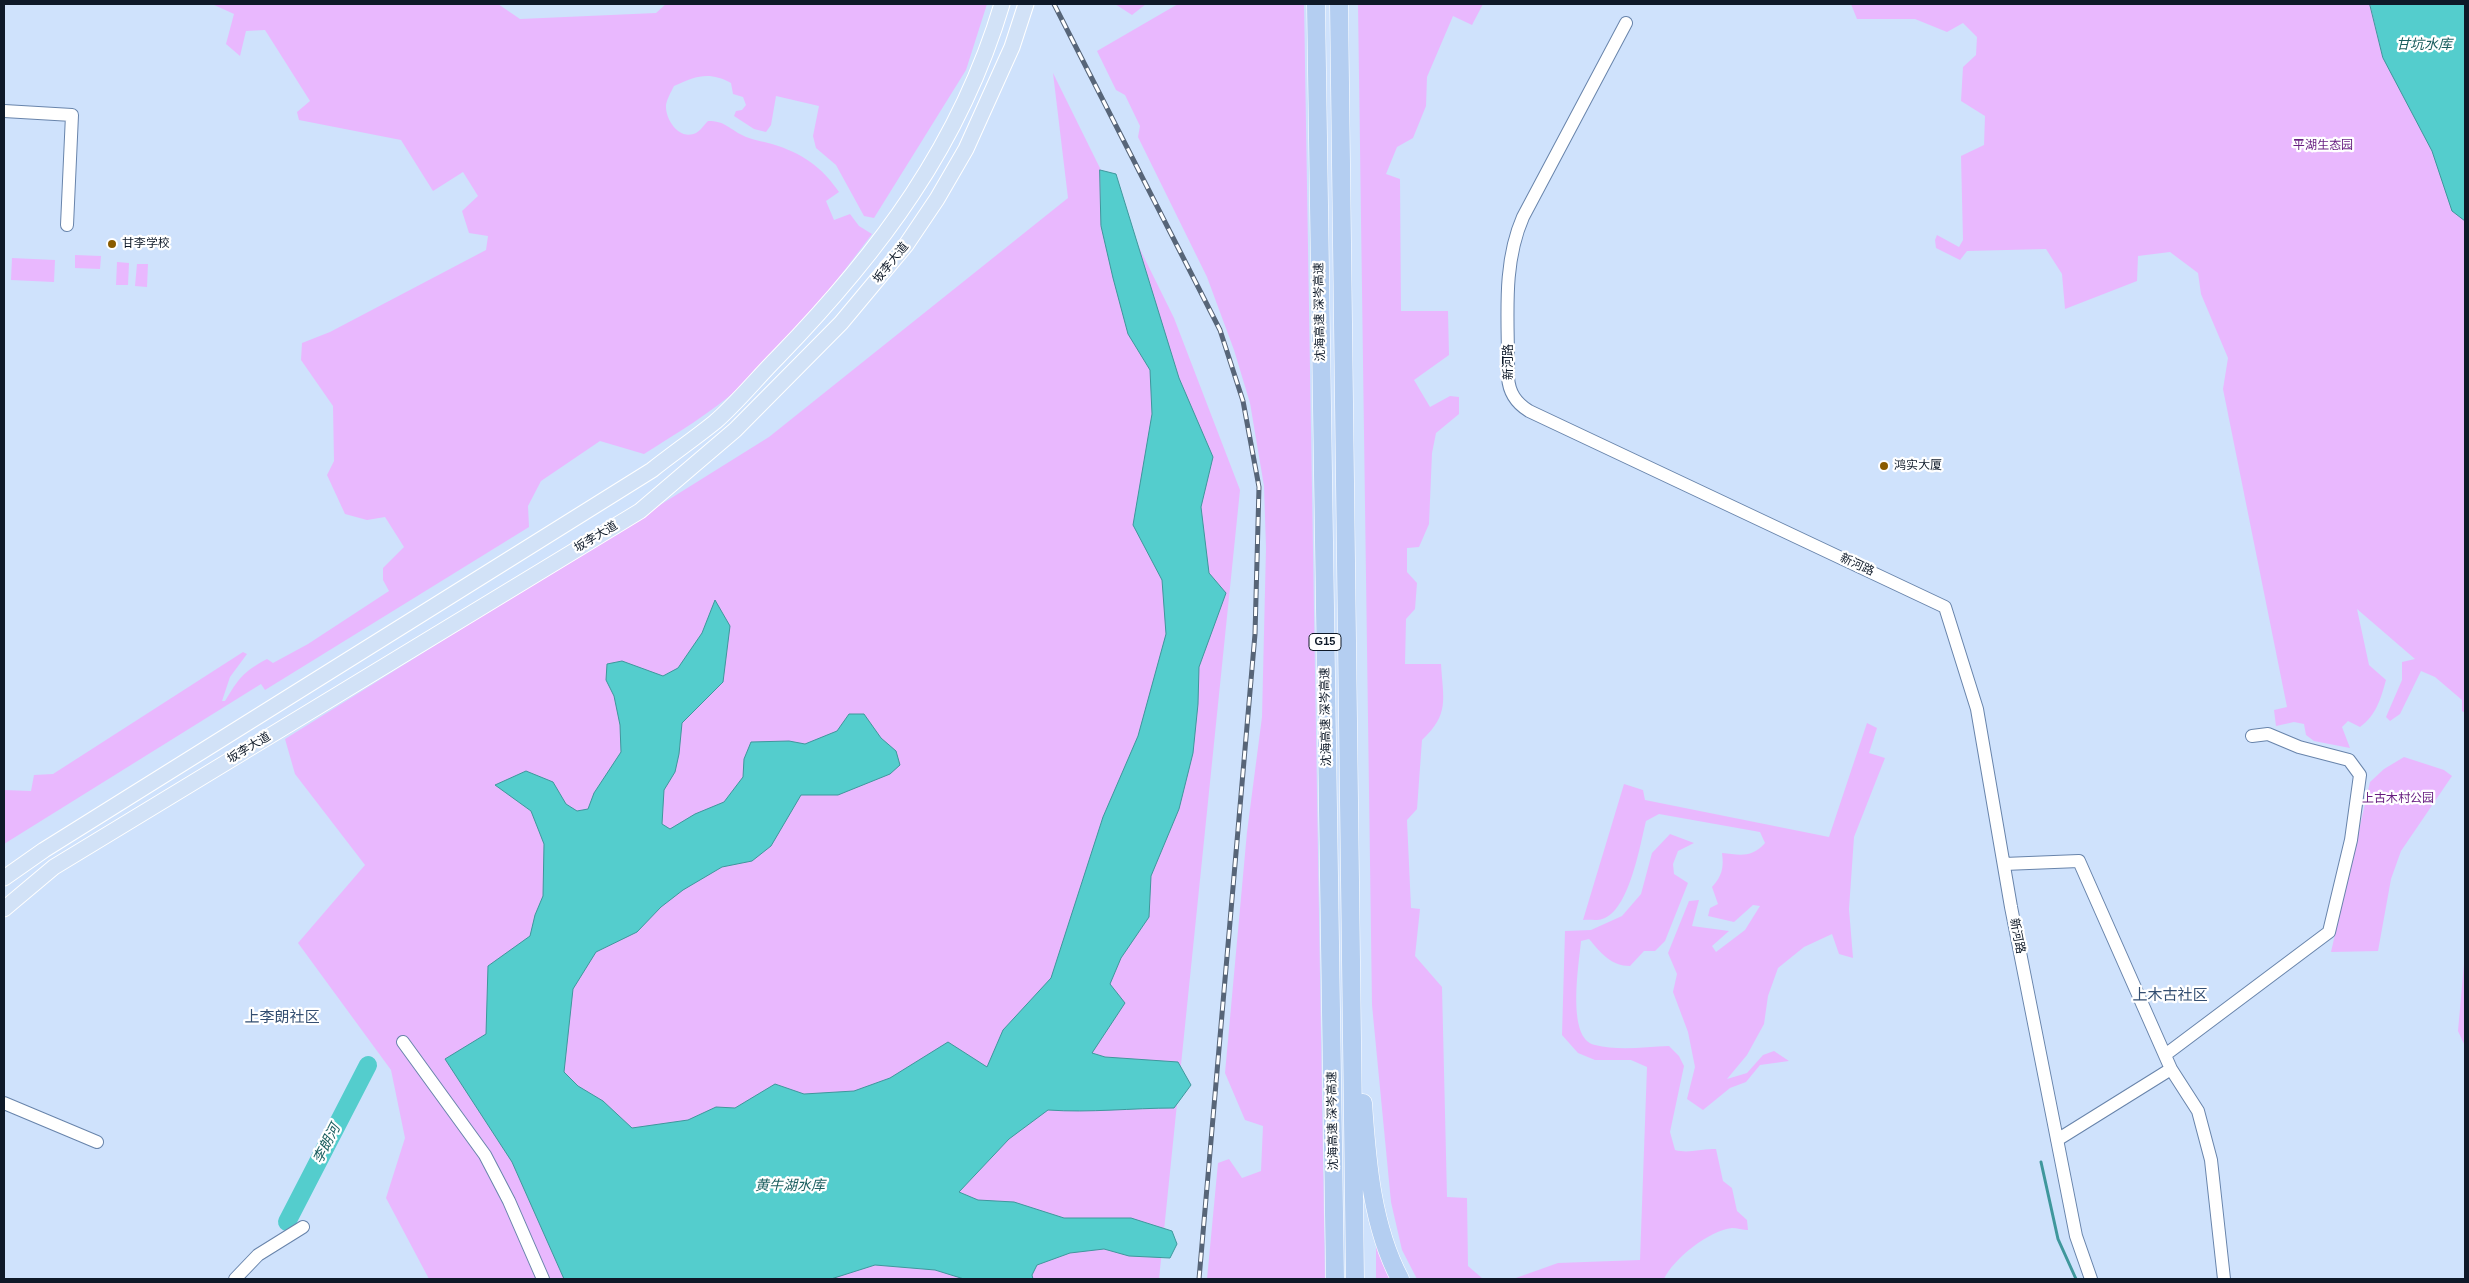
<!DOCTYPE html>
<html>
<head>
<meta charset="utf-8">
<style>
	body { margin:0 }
	#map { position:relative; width:2469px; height:1283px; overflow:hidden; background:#cfe2fc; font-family:Helvetica,sans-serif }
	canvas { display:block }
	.frame { position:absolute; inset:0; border:5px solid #0e1928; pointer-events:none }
</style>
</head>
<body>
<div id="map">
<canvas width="2469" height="1283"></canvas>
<div class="frame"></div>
</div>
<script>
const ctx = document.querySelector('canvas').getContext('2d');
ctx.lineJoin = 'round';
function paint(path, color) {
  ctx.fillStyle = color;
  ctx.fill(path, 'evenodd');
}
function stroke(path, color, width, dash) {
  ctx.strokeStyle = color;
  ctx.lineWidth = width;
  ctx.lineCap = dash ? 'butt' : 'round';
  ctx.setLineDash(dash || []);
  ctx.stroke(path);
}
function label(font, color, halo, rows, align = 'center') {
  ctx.font = font + ' Helvetica,"Noto Sans SC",sans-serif';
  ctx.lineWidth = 4.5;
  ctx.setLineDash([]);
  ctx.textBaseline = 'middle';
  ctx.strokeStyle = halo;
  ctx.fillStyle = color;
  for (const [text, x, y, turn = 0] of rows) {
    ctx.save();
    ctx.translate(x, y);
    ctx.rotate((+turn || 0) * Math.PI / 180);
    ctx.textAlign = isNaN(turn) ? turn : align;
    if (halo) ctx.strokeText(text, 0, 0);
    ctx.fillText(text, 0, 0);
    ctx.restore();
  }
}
paint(new Path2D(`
	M212,4H498L520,19L656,13L666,4H987L966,70L874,218L864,216L836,165L816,148L813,136L819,106L776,96L771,125L766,132L754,129L734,116L736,111L742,110L746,105L743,97L733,94L731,83C709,71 696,76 674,86C671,92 667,99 666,105C665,119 679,141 696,133C700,131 704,125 708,121C725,121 728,128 742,135C751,140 762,141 772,144C802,153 822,167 839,192L826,201L834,220L850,214L859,226L872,234C832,287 790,342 740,387C711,413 677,433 644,454L600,441L541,481L528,506L529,527L265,690L261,684L4,844V790L31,791L34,775L53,774L243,652L247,654L230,677L222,701H225C239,678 243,672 267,659L273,663L308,644L389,591L383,580V568L404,547L385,517L367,520L345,514L327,475L334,461L333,406L301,360L302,343L330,332L486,250L488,236L469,233L462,211L478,196L463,172L433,191L401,140L299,120L297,112L310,101L265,30L246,31L240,56L226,44L234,14Z
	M1115,4H1146L1132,15Z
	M1178,4H1304L1325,1279H1207L1218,1163L1229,1159L1242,1178L1261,1171L1263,1126L1245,1120L1225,1073L1247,832L1262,717L1266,548L1264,486L1250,403L1234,350L1207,277L1138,137L1140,126L1125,95L1116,90L1097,51Z
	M1358,4H1483L1472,25L1453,16L1427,77L1426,106L1413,138L1397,147L1386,174L1400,179L1401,311H1448L1449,355L1414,380L1430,407L1450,396L1459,397V414L1436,433L1432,453L1429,524L1419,547L1407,548V572L1417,583L1415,609L1406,619L1405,664H1441C1443,699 1450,714 1422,740L1417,809L1407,820L1411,908L1420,909L1415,956L1442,987L1447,1197L1467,1198L1468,1266L1483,1279H1417L1402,1250L1391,1202L1372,1005Z
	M1851,4H2465V713L2462,711V700L2435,677L2421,671L2400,714L2390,721L2386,717L2402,680V662L2415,659L2357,609L2369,665L2386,680C2381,698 2376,716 2360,727L2348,721L2342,727L2350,748L2314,741L2306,735L2304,724L2294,722L2276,726L2274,710L2287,707L2223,389L2228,358L2201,294L2198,273L2170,252L2138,256L2137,281L2065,309L2062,274L2046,249L1967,251L1960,260L1936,248L1935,240L1937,235L1959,247L1963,240L1961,156L1984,145L1985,116L1961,101L1963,67L1976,55L1977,37L1963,23L1947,32L1915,19H1857Z
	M1053,73L1174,318L1240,490L1159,1279H429L386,1198L405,1138L391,1070L298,943L365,865L295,774L285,739L769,437L1068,198Z
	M75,255L101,256L100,269L75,268Z
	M12,258L55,260L54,282L11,280Z
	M117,262L129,263L128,285H116Z
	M137,264H148L147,287L135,286Z
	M1867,723L1877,728L1869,753L1885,758L1854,837L1849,909L1853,958L1839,954L1832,934L1804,947L1778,968L1768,996L1764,1024L1747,1055L1727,1079L1747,1073L1763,1055L1774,1051L1789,1061L1760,1065L1746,1082L1730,1088L1703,1110L1687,1099L1695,1067L1688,1032L1673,992L1677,974L1668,953L1689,901L1699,900L1692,926L1729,931L1712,946L1716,952L1745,930L1760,906L1753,905L1734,922L1708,916L1710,908L1718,904L1712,887C1722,876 1724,868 1722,853C1740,855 1752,858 1765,843L1760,832L1659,814L1646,821C1640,845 1629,912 1602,919C1597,921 1588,919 1583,920L1624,784L1643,790L1645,800L1829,837Z
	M2404,757L2444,770L2452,776L2401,851L2391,879L2378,951L2331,952L2370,782L2384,769Z
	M1670,834L1694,843L1678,851L1673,864L1674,874L1688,883L1665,941L1655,951H1644L1630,966C1611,966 1601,953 1589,939L1581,941C1579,964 1566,1039 1595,1045C1618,1051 1645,1047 1669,1046L1679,1056L1684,1066L1670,1132L1675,1150C1690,1154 1701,1148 1716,1149L1723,1181L1732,1188L1737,1211L1747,1220L1748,1230C1743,1230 1737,1228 1732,1228C1710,1230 1673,1259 1664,1279H1513L1558,1263L1640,1260L1647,1067L1631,1060H1595L1578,1053L1562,1035L1565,931L1591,930L1622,916L1641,894L1652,853Z
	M2465,953V1046L2458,1031Z
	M1376,1232L1397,1279H1376Z`), '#e9b8fe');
const water = new Path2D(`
	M2370,4H2465V221L2452,211L2432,151L2383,58Z
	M1100,170L1116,174L1179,378L1213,457L1201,507L1209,573L1226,593L1199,667L1198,704L1193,753L1179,809L1151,876L1149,917L1121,958L1110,984L1125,1003L1092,1053L1105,1057L1178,1062L1191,1085L1174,1108C1132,1108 1090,1113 1048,1110L1009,1139L959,1192L978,1200L1014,1202L1064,1218H1131L1172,1231L1177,1244L1170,1258L1129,1256L1104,1249L1070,1253L1037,1265L1032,1275L1033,1279H964L935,1270L875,1265L831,1279H564L512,1162L445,1059L486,1034L488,966L530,936L535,915L543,896L544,844L531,811L495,785L526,771L553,782L566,804L577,811L588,809L594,793L621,752L620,725L614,696L606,680L607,664L622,661L663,676L678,668L702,633L715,600L730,626L723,682L682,723L679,754L675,772L664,790L662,824L670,829L695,814L724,802L743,777L744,759L751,742L789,741L805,744L837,731L849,714H864L881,738L896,751L900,765L890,774L838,795H801L771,846L752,861L722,867L683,890L661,907L637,932L596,952L573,989L564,1072L578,1086L603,1101L632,1128L688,1120L716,1107L735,1108L775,1084L804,1094L854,1091L890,1078L948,1042L987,1067L1003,1030L1051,978L1103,817L1138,736L1166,634L1162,580L1133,525L1152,414L1150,370L1128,334L1113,278L1101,226Z`);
paint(water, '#54cdcd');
stroke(water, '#3f979c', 1);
stroke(new Path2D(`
	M2041,1162L2058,1239L2076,1279`), '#3f979c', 3);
stroke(new Path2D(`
	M287,1222L368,1065`), '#54cdcd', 18);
const minor = new Path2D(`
	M1626,23L1523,217C1501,267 1509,324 1508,377C1509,393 1516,403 1529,411L1945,607L1977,709L2011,907L2053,1119L2076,1236L2091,1279
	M4,111L72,115L67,225
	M2004,864L2079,861L2171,1069L2198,1111L2211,1160L2224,1279
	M403,1042L485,1155L509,1201L543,1279
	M2165,1055L2329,932L2351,840L2360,775L2349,760L2299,747L2268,734L2252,736
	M4,1103L97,1142
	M2057,1140L2171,1069
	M235,1279L258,1255L303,1227`);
const major = new Path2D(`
	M4,878L44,850L652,470C672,454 694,439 715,422C737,403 757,378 778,357C879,253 960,145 1002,4
	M4,909L54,867L640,511L735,430L841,323L906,245L937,199L966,149L1012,47L1026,4`);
const highway = new Path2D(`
	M1316,4L1335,1279
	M1339,4L1355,1279
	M1363,1103C1367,1162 1372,1226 1400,1279`);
stroke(minor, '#6884ab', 14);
stroke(major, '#fff', 17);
stroke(highway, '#fff', 19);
stroke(minor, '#fff', 12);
stroke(major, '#d2e2f7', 15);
stroke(highway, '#b4cef1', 18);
const rail = new Path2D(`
	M1054,4L1220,330L1243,401L1259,487L1255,634L1199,1279`);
stroke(rail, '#576578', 5);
stroke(rail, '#fff', 3, [9]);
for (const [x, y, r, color] of [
	[112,244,5,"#895b00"],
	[1884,466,5,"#895b00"]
]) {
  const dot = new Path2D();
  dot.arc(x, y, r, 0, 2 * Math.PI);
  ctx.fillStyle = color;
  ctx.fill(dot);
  stroke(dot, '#fff', 2);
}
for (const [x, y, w] of [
	[1325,642,32]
]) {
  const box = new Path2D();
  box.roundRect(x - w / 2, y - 8.5, w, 17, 4);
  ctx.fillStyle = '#fff';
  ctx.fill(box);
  stroke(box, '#0e1928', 1);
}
label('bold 11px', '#0e1928', null, [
	["G15",1325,642]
]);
label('12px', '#661c7f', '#fff', [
	["平湖生态园",2323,146],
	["上古木村公园",2398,799]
]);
label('12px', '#0e1928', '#fff', [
	["甘李学校",122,244],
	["鸿实大厦",1894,466]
], 'left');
label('12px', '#0e1928', '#fff', [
	["坂李大道",891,263,-51],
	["沈海高速 深岑高速",1320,312,-91],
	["新河路",1509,362,-90],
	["坂李大道",596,537,-31],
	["新河路",1857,565,25],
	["沈海高速 深岑高速",1326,717,-91],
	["坂李大道",249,748,-31],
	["新河路",2017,936,79],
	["沈海高速 深岑高速",1333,1121,-91]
]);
label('italic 14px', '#1b5e5f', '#fff', [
	["甘坑水库",2424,45],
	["李朗河",327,1144,-63],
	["黄牛湖水库",790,1186]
]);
label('15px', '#344f72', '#fff', [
	["上木古社区",2170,996],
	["上李朗社区",282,1018]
]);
</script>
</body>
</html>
